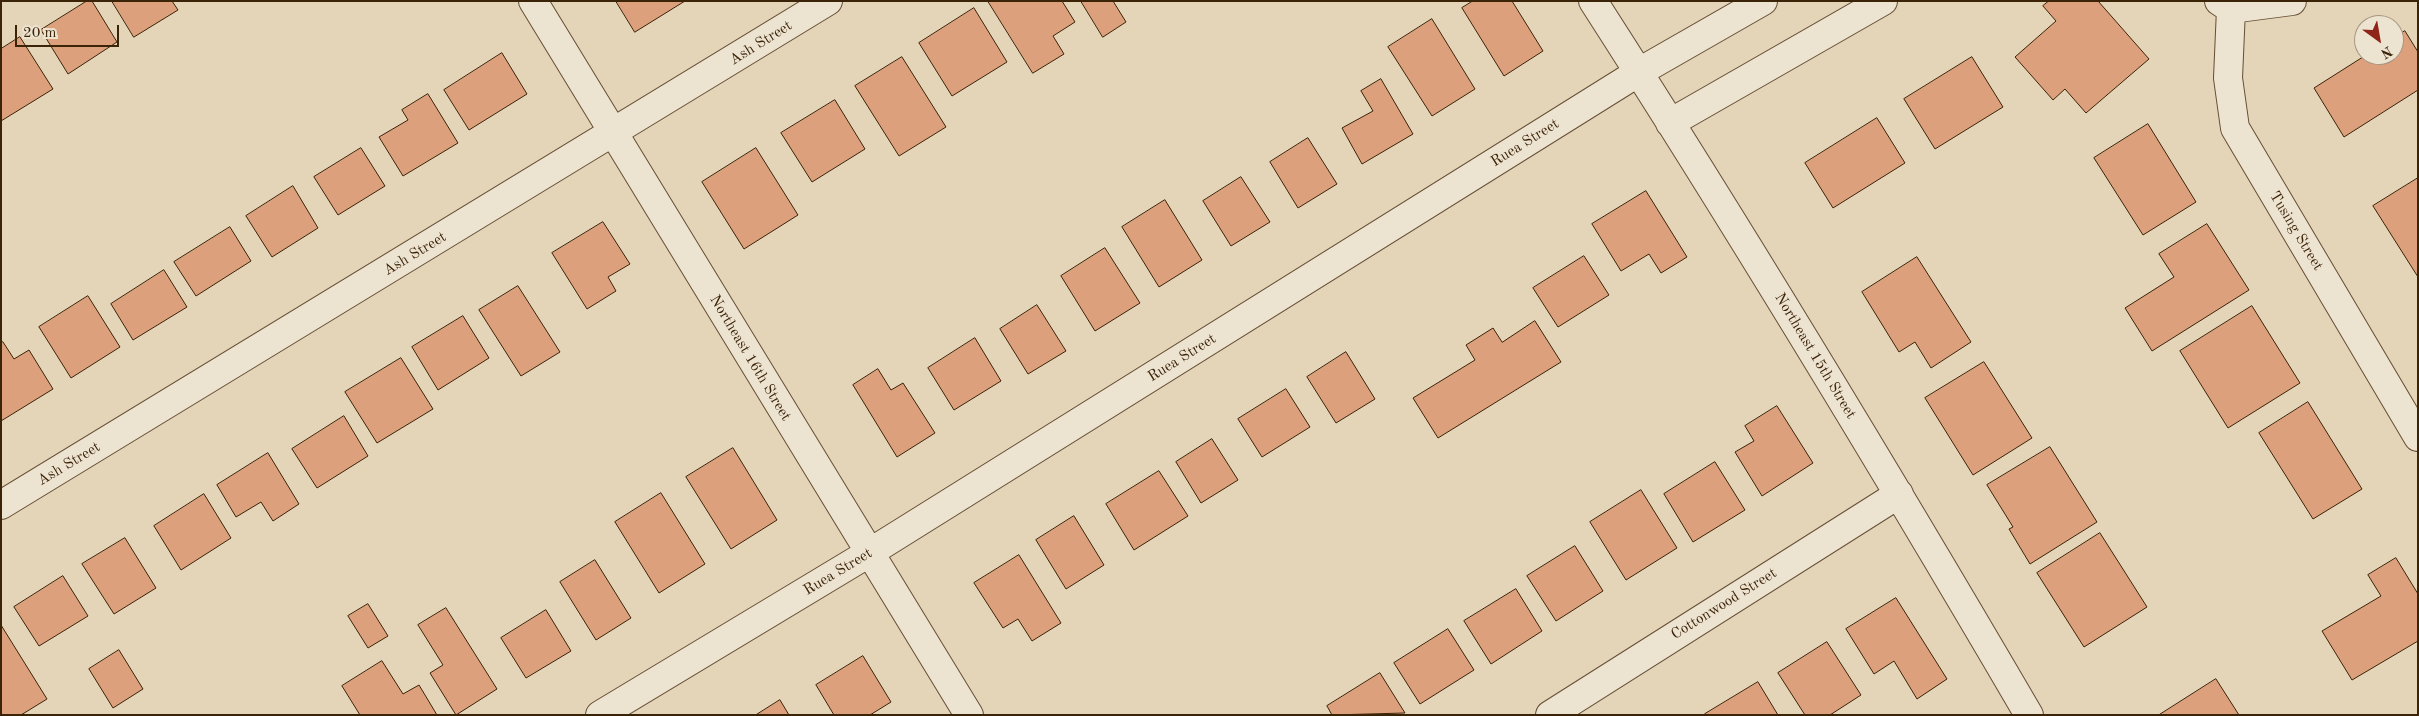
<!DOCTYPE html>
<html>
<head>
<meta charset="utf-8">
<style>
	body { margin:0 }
	#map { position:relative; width:2419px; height:716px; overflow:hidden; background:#e4d4b8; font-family:"Old Standard TT",serif }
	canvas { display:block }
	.frame { position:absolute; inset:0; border:2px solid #3b2308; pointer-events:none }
	.north { position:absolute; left:2354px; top:15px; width:50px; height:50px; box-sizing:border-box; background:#ede3d1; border:1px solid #a69681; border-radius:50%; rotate:148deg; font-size:14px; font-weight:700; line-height:20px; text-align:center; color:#3b2308 }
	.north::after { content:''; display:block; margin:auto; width:18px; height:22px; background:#8f2418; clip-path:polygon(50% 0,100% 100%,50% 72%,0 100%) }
	.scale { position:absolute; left:15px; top:25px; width:104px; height:22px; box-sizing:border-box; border:2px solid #3b2308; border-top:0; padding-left:6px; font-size:15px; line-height:18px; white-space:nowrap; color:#3b2308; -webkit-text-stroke:4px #ede3d1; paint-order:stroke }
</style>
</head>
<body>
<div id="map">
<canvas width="2419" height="716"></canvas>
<div class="frame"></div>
<div class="north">N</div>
<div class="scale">20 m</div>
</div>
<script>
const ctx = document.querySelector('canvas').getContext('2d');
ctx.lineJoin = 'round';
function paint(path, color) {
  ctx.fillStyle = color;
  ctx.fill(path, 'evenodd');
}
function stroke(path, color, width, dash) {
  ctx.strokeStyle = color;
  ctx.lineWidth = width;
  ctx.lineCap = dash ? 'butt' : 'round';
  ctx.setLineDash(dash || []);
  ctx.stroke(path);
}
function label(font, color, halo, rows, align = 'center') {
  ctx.font = font + ' "Old Standard TT",serif';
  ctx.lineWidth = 4.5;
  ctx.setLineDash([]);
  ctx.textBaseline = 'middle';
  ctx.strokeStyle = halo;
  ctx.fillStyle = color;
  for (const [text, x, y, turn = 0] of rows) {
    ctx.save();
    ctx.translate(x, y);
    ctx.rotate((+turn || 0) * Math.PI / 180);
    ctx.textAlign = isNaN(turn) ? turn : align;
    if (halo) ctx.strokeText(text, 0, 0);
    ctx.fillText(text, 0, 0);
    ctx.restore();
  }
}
const building = new Path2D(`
	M87,1H92L117,42L68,74L41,30Z
	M112,1H172L178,10L134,37Z
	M616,1H685L635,32Z
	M988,1H1062L1075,22L1053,36L1064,54L1033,73Z
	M1081,1H1113L1126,22L1103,37Z
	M1473,1H1512L1543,51L1504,76L1462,8Z
	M2049,1H2098L2149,59L2086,113L2065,89L2053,100L2015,57L2056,21L2043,6Z
	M974,8L1007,62L952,96L919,43Z
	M1432,19L1475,89L1432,116L1388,47Z
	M2405,31L2418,52V90L2344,137L2314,88L2366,55H2394V38Z
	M20,37L53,89L1,121V49Z
	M502,53L527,94L469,130L444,90Z
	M902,57L946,127L899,156L855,86Z
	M1972,57L2003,107L1935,149L1904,99Z
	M1381,79L1413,134L1362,164L1342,128L1373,111L1361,91Z
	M428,94L458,143L403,176L379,137L408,120L402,110Z
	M835,100L865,149L812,182L781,133Z
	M1877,118L1905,163L1833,208L1805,163Z
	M2148,124L2196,202L2143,235L2094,158Z
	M1308,138L1337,184L1298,208L1270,162Z
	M361,148L385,186L338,215L314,177Z
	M756,148L798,215L744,249L702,182Z
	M1241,177L1270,222L1231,246L1203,201Z
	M2418,178V277L2373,206Z
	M293,186L318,228L272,257L246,216Z
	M1646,191L1687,257L1661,273L1649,254L1621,271L1592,224Z
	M1165,200L1202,260L1159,287L1122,227Z
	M603,222L630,264L608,277L616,291L587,309L552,253Z
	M2207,224L2249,290L2152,351L2125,308L2174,277L2159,254Z
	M230,227L251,261L196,296L174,262Z
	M1105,248L1140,303L1095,331L1061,276Z
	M1584,256L1609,295L1558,327L1533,288Z
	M1917,257L1971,342L1931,368L1915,342L1899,352L1862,292Z
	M164,270L187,307L133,340L111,304Z
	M518,286L560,352L521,376L479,310Z
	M88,296L120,347L71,378L39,327Z
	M1037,305L1066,351L1028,374L1000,329Z
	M2252,306L2300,383L2228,428L2180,351Z
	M463,316L489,358L438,390L412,347Z
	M1535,321L1561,362L1438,438L1413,398L1475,360L1466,345L1493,328L1502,342Z
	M975,338L1001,381L954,410L928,368Z
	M3,342L14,359L29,350L53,389L1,421V343Z
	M1346,352L1375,399L1336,423L1307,377Z
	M401,358L433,409L377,443L345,392Z
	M1984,362L2032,438L1973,475L1925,398Z
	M878,369L891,390L903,383L935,433L897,457L853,385Z
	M1286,389L1310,427L1262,457L1238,419Z
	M2308,402L2362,489L2313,519L2259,433Z
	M1777,406L1813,463L1762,496L1735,452L1754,441L1745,426Z
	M344,416L368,456L317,488L292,449Z
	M1212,439L1238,480L1201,503L1176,462Z
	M2050,447L2097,522L2030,564L2009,529L2013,527L1987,485Z
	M733,448L777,520L731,549L686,477Z
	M268,453L299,504L273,521L261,502L236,517L217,485Z
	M1715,462L1745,510L1693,542L1664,494Z
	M1159,471L1188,516L1134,550L1106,504Z
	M1641,490L1677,548L1626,580L1590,522Z
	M661,493L705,564L659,593L615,522Z
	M204,494L231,538L181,570L154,526Z
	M1074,516L1104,565L1066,589L1036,540Z
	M2100,533L2147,607L2084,647L2037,573Z
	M125,538L156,588L114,614L82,564Z
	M1575,546L1603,591L1556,621L1527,576Z
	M1019,555L1061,623L1032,641L1018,619L1003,628L974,583Z
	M2396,558L2418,594V641L2352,680L2322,631L2381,596L2368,575Z
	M595,560L631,618L596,640L560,582Z
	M63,576L88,616L39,646L14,607Z
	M1516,589L1542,631L1491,664L1464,621Z
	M1896,598L1947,679L1917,699L1894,661L1874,674L1846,629Z
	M368,604L388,636L368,648L348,616Z
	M446,608L497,689L456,715L430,673L443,665L418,625Z
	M546,610L571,651L526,678L501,638Z
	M1,625L47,699L21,715H1Z
	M1448,629L1474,670L1420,704L1394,663Z
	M1827,642L1861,695L1830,715H1805L1778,673Z
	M119,650L143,689L113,708L89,669Z
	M863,656L891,702L870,715H834L816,685Z
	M382,661L403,694L419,685L437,715H360L342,686Z
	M1380,673L1405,713L1332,715L1327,706Z
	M2216,679L2239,715H2159Z
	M1758,682L1778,715H1706L1705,714Z
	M780,700L789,715H756Z`);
paint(building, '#dda07c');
stroke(building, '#3b2308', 1);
const minor = new Path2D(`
	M533,1L969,715
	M1593,1C1744,236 1888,474 2029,715
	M2219,1L2231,9L2292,1
	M2231,9L2228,78L2235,128L2418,437
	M1670,123L1883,1
	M1,505L828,1
	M600,715L869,553L1639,72L1763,1
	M1550,715L1899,494`);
stroke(minor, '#654f34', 30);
stroke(minor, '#ede3d1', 28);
label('15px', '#3b2308', '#ede3d1', [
	["Ash Street",761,43,-32],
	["Ruea Street",1525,143,-32],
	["Tusing Street",2296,231,59],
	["Ash Street",415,254,-31],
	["Northeast 15th Street",1815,356,59],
	["Northeast 16th Street",750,358,59],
	["Ruea Street",1182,358,-32],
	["Ash Street",69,464,-31],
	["Ruea Street",838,572,-31],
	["Cottonwood Street",1724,604,-32]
]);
</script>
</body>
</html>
